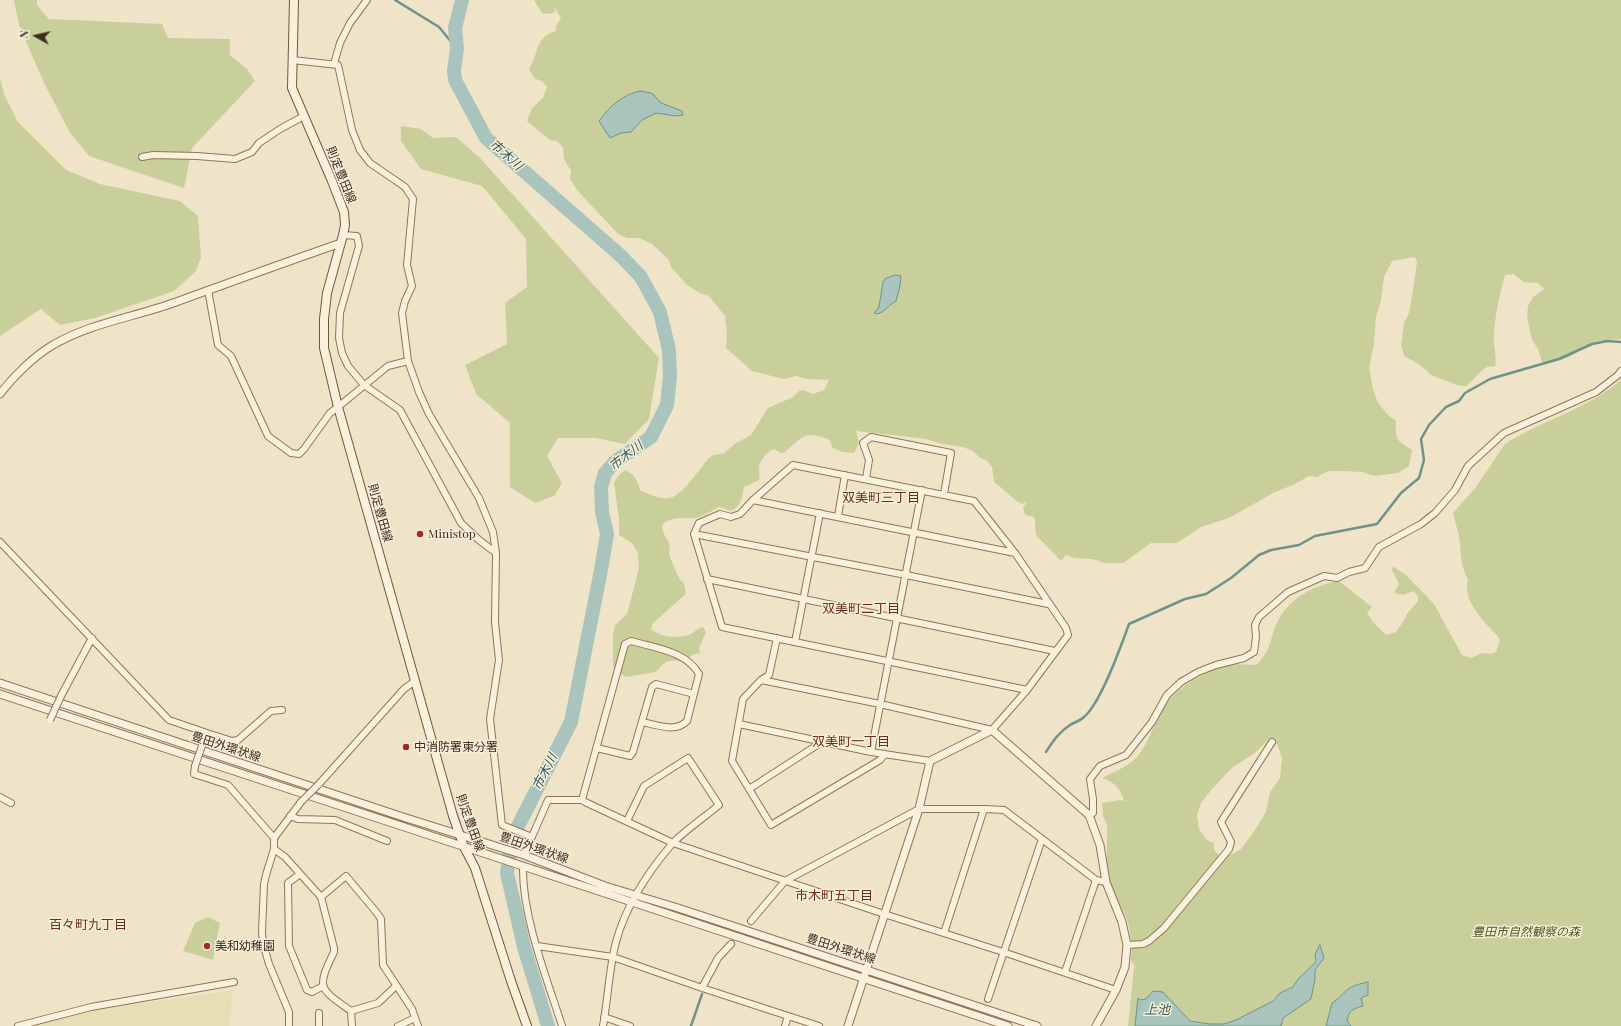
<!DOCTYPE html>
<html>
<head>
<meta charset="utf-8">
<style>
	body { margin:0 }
	#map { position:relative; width:1621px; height:1026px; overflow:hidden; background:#f0e4c8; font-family:"Playfair Display",serif }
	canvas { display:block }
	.north { position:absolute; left:16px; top:16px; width:40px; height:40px; -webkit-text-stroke:3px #f7eed8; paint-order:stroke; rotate:278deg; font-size:11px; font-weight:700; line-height:16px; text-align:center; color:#3d2e20 }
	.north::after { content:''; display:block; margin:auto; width:14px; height:18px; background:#3d2e20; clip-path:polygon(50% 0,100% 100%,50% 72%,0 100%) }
</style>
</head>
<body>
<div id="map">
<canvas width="1621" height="1026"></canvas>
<div class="north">N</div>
</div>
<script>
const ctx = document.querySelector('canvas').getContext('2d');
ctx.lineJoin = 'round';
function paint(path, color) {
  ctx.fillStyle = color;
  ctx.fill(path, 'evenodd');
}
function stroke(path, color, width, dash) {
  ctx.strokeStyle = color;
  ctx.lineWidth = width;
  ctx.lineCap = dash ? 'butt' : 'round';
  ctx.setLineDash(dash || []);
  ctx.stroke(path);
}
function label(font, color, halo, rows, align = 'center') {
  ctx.font = font + ' "Playfair Display","Noto Sans JP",serif';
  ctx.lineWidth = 3;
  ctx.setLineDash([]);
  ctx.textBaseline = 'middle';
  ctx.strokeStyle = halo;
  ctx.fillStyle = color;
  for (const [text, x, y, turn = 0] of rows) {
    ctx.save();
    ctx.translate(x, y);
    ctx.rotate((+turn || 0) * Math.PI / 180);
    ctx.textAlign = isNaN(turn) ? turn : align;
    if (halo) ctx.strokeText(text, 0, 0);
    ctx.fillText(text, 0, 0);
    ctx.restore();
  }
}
paint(new Path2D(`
	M233,990L229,1026H34L94,1010Z`), '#e6deb5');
paint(new Path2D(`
	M14,0H37V5L49,19L162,24L168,38L230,39V55L247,69L255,81L192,148L184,188L89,156L70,133L44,83L19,25Z
	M534,0H1621V339L1598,341L1584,346L1576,353L1567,358L1543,365L1538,349L1532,340L1527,317L1528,306L1533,297L1544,289L1538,283L1524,282L1513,274L1505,275C1499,296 1494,319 1494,341C1494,350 1497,357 1495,366L1487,367L1481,371L1470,383L1466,386L1457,385L1431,375L1420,365L1404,356L1401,345L1404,323L1409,313L1413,291L1417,262L1415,257L1392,261L1384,277L1381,301L1376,317L1374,344L1369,368L1373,389L1378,403L1388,415L1396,421C1395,441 1397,440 1412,450L1409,466L1398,473L1374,476L1363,472L1341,471H1328L1317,477L1309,476L1293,485L1275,492L1229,518L1201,527L1177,543H1151L1123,563H1105L1092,559L1074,558L1066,555L1061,561L1036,535L1035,522L1034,517L1025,515L1023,508L1027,502L1022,504C1011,498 1004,489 994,482L992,467L987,461L980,458L973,451L963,447L942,444L926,439L856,431L859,443L854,453L842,452L832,447L830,440C805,430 804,436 785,452L781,453L774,449C767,452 760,460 759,467C759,472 760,476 759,480L744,487C742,497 742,506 731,511L719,507C712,511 705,515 699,517C686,521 674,514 662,525C662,534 668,539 670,546C670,549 669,550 669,553C670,559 677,573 680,580L684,583L686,594L653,623L651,629C659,637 677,639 689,635C694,633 697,628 703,627L706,632L699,648L700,653L692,655L685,662C669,660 666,659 656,672L626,677L617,672L613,665V635L615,625L627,614L639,568L638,553L632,543L619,535V519L614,483L618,476L625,470C635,475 637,479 640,490C648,494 661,500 670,498C682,496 700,468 709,458L714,455L724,453L736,443L751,435L768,408L793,397L799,391L803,390L813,394L824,390L829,380L806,379L796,376L783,379L752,371L726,348L727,333L725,316L709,296L700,293L687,285L671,267L669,260L652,244L639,238H627L618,234L577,190L570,179L571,171L564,159L563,147L557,141L550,140L527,121L532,108L543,98L547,87L543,82L534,78L529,69C539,54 535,36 556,31V26L561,18L554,7L555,12L550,14L542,13Z
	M0,78L4,94L18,122L66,170L100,184L180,201L198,216L201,257L196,271L174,291L95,318L60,325L41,309L0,336Z
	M401,126L421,129L433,138L456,137L480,158L659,358L649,419L625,444L596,438H558L547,456L562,483L554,496L535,503L510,487V423L476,394L465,365L507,344L505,303L527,287L526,239L482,186L421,169L401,141Z
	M1621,380V1026H1128L1134,967H1135L1131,960L1132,948L1149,945L1161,934L1228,854H1232L1241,849L1253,833L1266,812L1270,792L1280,778L1282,759L1278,746L1271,737L1255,753L1233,767L1212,789L1201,803L1197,816L1199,829L1207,840L1214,843V850L1219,855L1167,918C1162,927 1153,941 1141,943C1138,943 1134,943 1131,942L1128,922L1109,881L1107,870V825L1103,816L1102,803L1120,800L1124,801C1120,787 1115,783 1102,778C1113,772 1127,767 1136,758C1149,744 1153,725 1162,709C1172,691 1206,670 1226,665C1235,663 1247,665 1256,665C1271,651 1269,642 1276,625C1287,599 1313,585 1339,581L1372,607L1367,613L1373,622L1386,635L1396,632L1401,625L1407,614L1418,601V596L1413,591L1404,595L1394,593L1399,584L1391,568L1394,567L1406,575L1434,604L1462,655L1471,658L1482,653L1491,654L1496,652L1500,639C1487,624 1461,601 1468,580C1461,566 1461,558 1460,543C1459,533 1455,523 1453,513L1476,487L1505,444L1511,440C1547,419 1588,408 1621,380Z
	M208,917L220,923L213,960L183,951L195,923Z`), '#c9cf9b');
const water = new Path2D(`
	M640,91L651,93L654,95L661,103L682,111L683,115L675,116L656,113L642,120L631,132L621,133L610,138L599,121C610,106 622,95 640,91Z
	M896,275L901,276L900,286L896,301C888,305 885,313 876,314L874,313L879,307L883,282L885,279Z
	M1320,945L1324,958L1315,970V979L1311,999L1283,1018L1281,1026H1135L1138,998L1140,1000L1146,999L1153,991L1163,992L1190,1021L1210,1024H1224L1236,1020L1273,1001L1280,993L1293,987L1298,979L1316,962L1315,955Z
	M1368,982V995L1361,998L1363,1006C1353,1009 1349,1010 1347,1021L1351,1026H1326L1332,1003C1338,1000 1341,995 1347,990C1353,985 1360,984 1368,982Z`);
paint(water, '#a9c4bc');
stroke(water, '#6f938a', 1);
stroke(new Path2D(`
	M395,0L439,27L457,49
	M1046,752C1053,741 1059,732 1070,725C1075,722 1080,721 1084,717C1101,703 1121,646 1129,624L1185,599L1206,594L1231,578L1259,555L1271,550L1299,545L1315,536L1377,524L1401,493L1419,478L1424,460L1421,439L1429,425L1446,407L1459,401L1465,393L1490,379L1559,359L1592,344L1607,341L1621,342
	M691,1026L702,994`), '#6f938a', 2.5);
stroke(new Path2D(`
	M462,0L455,28L457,49L454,70L455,80L486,138L621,256L641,277L660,312L669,350L670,377L667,405L651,437L616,461L605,473L601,487L602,512L607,534L601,570L571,722L511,840L507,873L524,947L548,1026`), '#a9c4bc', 14);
const minor = new Path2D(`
	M292,60L338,65L352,130L360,150L370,163L405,187L413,199L407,265L412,286L405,301L402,313L408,361L419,392L429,414L479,498L493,532L496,553L495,622L499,660L490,719L502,825L532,837
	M334,64L340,43L350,23L367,0
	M142,157L153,155L197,156L235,159L252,152L259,143L280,129L304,116
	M343,235L357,236L359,246L340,313L339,338L342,353L348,366L364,385L400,410L461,523L479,540L496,553
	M208,290L218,345L231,356L268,436L291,453L299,454L304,449L330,413L338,407L388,366L408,361
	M866,479L869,460L863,443L871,437L951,453L944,494
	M753,500L1015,553
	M838,516L845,475
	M694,534L906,575L1048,604
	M0,542L169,720L207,733L203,743
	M707,579L1055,651
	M777,638L769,675L761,680L743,699L732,761L771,825L880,760L885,754
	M795,642L820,513
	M761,680L880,704L992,730L1027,690L1068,635L1066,628L1015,553L974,501L793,465L753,500L740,514L731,517L720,514L699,523L694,534L722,627L1027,690
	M61,696L92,638
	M739,724L871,752L930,761
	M207,733L232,741L238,740L271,711L282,710
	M597,748L630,756L633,752L652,687L656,684L694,694
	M871,752L922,490
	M195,766L194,774L228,785L274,838
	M319,784L404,689L415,681
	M749,789L822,742
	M0,797L11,803
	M582,800L625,644L631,641C655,648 686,651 699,674L687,721C676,733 657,725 642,722
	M1089,815L1093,813V799L1090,779L1100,766L1126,755L1152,722L1167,695L1181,682L1198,672L1216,665L1244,658L1254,652L1256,637L1255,625L1259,617L1288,592L1324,576L1337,578L1349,572L1365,568L1379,547L1421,524L1435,513L1455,490L1468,466L1504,433L1596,392L1618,375L1621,371
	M290,816L298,819L335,820L387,841
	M274,849L285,857L321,897L334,948V952C316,989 319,988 351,1011L352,1026
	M524,855L548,800H582L585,802L673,843L884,914L1003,952L1116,990
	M523,867C522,916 547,979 562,1026
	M300,874L288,883L289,946L307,990L312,992L323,986
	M321,897L346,876L377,913L381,919L383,965L412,1009L418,1026
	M751,921L785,881L919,809H984L1004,810L1096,880L1106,882
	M944,933L984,809
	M1127,945L1143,944L1149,941L1164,928L1229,849L1231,842L1221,822L1272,742
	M537,946L613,957L702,988L819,1026
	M1065,972L1096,880
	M702,988L718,958L731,944
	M988,999L1042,839
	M351,1011L378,1003L396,986
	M319,1013V1026
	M604,1017L630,1026
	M18,1026L91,1007L234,982
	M289,1026V1012L269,964L263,943L262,932L264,884L266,875L274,849V838L301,802
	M398,1026L415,1018
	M603,1026C608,998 609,969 616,942C626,905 648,872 672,844C684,831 705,817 719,805L688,758L644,786L627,821
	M785,1026L788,1016`);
const tertiary = new Path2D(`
	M0,394C12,378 35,355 53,345C90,323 135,317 176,302C231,282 286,262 341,243
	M0,683L403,817L524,855L605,886L678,908L1037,1026
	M0,694C336,805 672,914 1008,1026
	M848,1026L919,809L930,761L992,730L1089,815L1100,845L1106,882L1122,922L1127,945L1125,967L1116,990L1096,1026`);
const secondary = new Path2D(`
	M294,0L292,88L332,181L344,212L345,225L343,235L327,293L324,319V348L338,407L453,816L464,847L475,868L511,981L527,1026`);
stroke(minor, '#8d765c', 8);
stroke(tertiary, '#8d765c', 9);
stroke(secondary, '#6f573f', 10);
stroke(minor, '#faf1dc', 6);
stroke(tertiary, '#faf1dc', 7);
stroke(secondary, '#faf1dc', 8);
const minorBridge = new Path2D(`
	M50,720L61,696
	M195,766L203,743
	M301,802L319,784`);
stroke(minorBridge, '#8d765c', 8, []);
stroke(minorBridge, '#faf1dc', 6);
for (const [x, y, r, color] of [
	[420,534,4,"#9e2a2b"],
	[406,747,4,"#9e2a2b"],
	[207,946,4,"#9e2a2b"]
]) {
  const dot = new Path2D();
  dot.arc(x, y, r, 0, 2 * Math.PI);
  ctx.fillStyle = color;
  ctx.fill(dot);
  stroke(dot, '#f7eed8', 1.5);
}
label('12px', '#3d2e20', '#f7eed8', [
	["則定豊田線",341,175,68],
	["則定豊田線",380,513,74],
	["豊田外環状線",226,747,18],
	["則定豊田線",470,823,70],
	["豊田外環状線",534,848,19],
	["豊田外環状線",841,949,18]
]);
label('12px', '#3d2e20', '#f7eed8', [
	["Ministop",428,534],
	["中消防署東分署",414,747],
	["美和幼稚園",215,946]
], 'left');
label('italic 12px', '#4d5a26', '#f7eed8', [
	["豊田市自然観察の森",1526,932]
]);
label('italic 13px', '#2f5d5a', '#f7eed8', [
	["市木川",506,155,41],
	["市木川",626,456,-38],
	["市木川",545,772,-63],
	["上池",1157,1010]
]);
label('13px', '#6b2e1e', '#f7eed8', [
	["双美町三丁目",881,498],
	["双美町二丁目",861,609],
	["双美町一丁目",851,742],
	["市木町五丁目",834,896],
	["百々町九丁目",88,925]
]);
</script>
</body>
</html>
